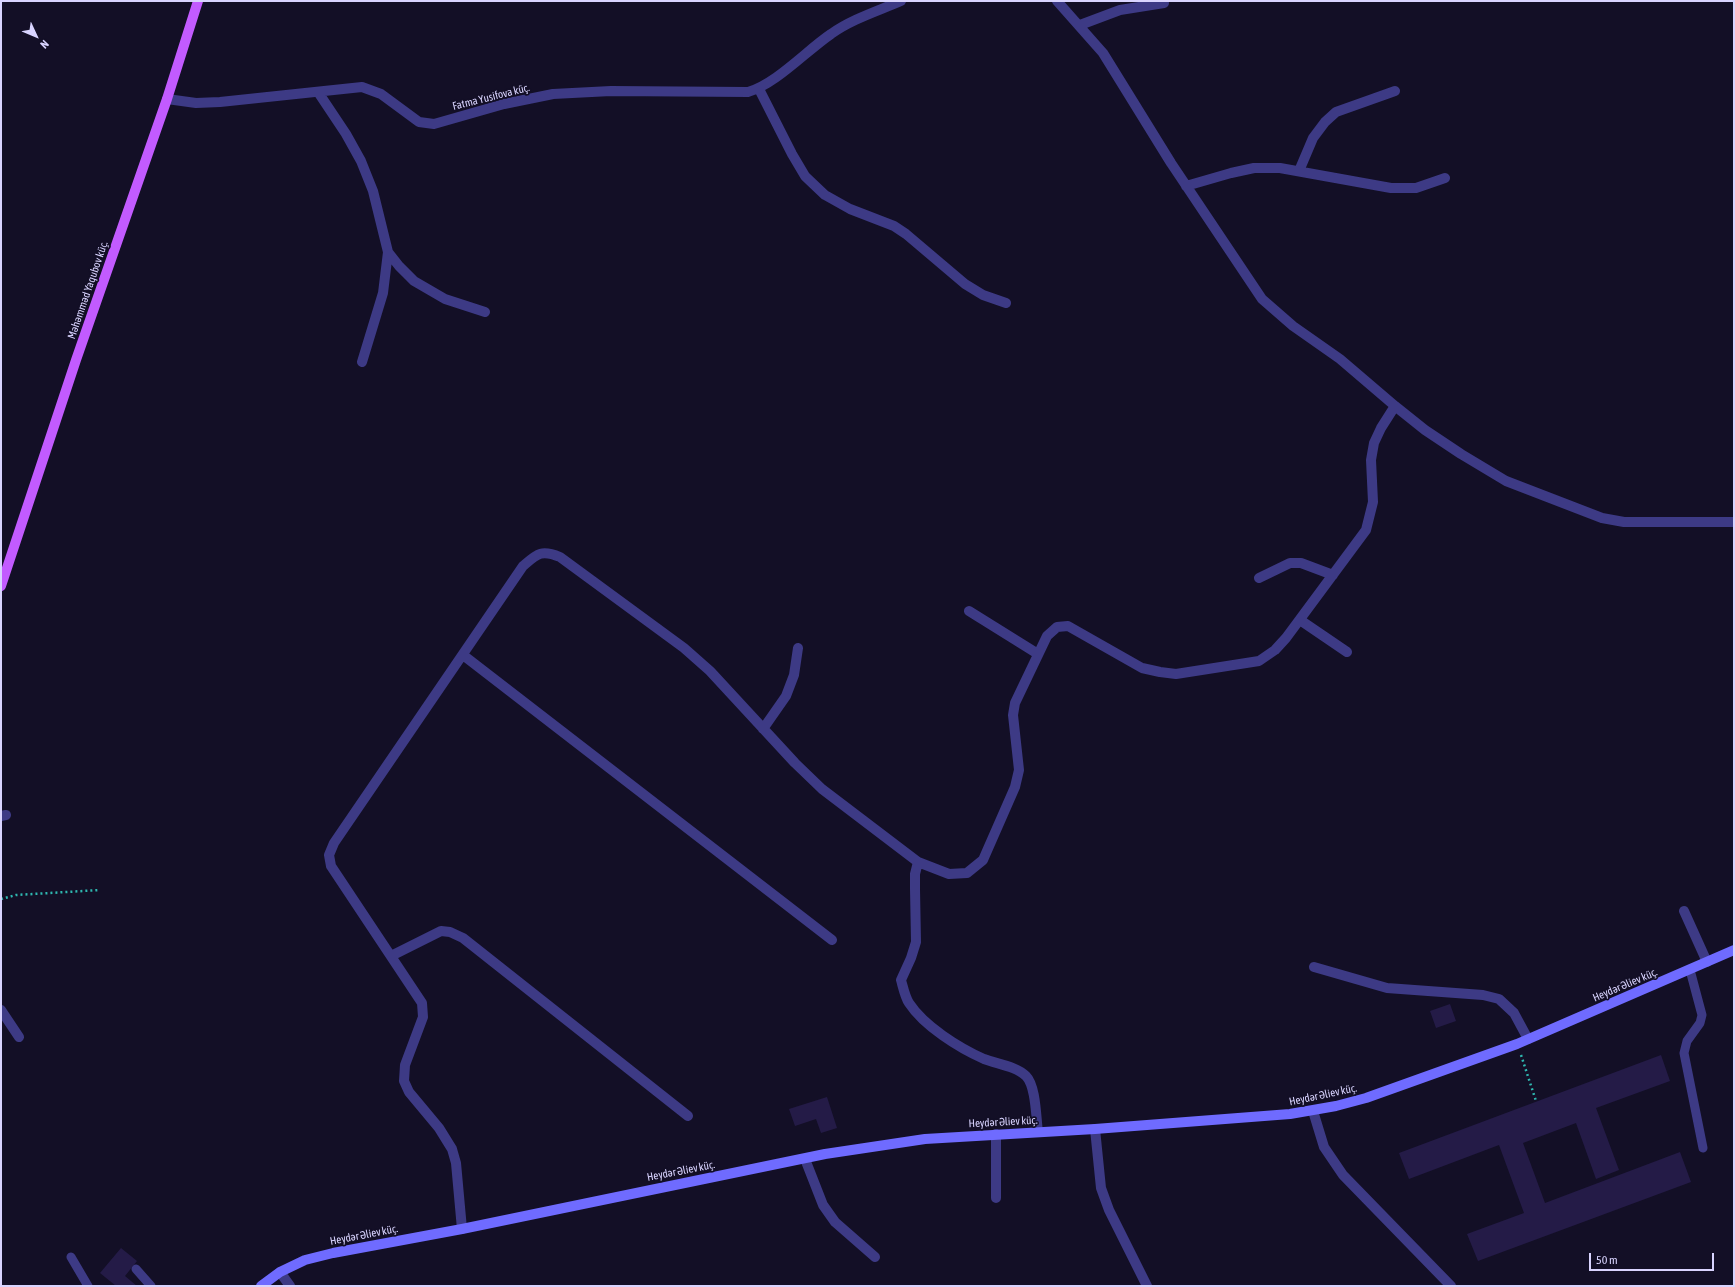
<!DOCTYPE html>
<html>
<head>
<meta charset="utf-8">
<style>
	body { margin:0 }
	#map { position:relative; width:1735px; height:1287px; overflow:hidden; background:#130f26; font-family:"Asap Condensed",sans-serif }
	canvas { display:block }
	.frame { position:absolute; inset:0; border:2px solid #d9d4ff; pointer-events:none }
	.north { position:absolute; left:16px; top:16px; width:40px; height:40px; -webkit-text-stroke:3px #130f26; paint-order:stroke; rotate:134deg; font-size:11px; font-weight:700; line-height:16px; text-align:center; color:#d9d4ff }
	.north::after { content:''; display:block; margin:auto; width:14px; height:18px; background:#d9d4ff; clip-path:polygon(50% 0,100% 100%,50% 72%,0 100%) }
	.scale { position:absolute; left:1589px; top:1253px; width:125px; height:18px; box-sizing:border-box; border:2px solid #d9d4ff; border-top:0; padding-left:5px; font-size:12px; line-height:14px; white-space:nowrap; color:#d9d4ff; -webkit-text-stroke:3px #130f26; paint-order:stroke }
</style>
</head>
<body>
<div id="map">
<canvas width="1735" height="1287"></canvas>
<div class="frame"></div>
<div class="north">N</div>
<div class="scale">50 m</div>
</div>
<script>
const ctx = document.querySelector('canvas').getContext('2d');
ctx.lineJoin = 'round';
function paint(path, color) {
  ctx.fillStyle = color;
  ctx.fill(path, 'evenodd');
}
function stroke(path, color, width, dash) {
  ctx.strokeStyle = color;
  ctx.lineWidth = width;
  ctx.lineCap = dash ? 'butt' : 'round';
  ctx.setLineDash(dash || []);
  ctx.stroke(path);
}
function label(font, color, halo, rows, align = 'center') {
  ctx.font = font + ' "Asap Condensed",sans-serif';
  ctx.lineWidth = 3.5;
  ctx.setLineDash([]);
  ctx.textBaseline = 'middle';
  ctx.strokeStyle = halo;
  ctx.fillStyle = color;
  for (const [text, x, y, turn = 0] of rows) {
    ctx.save();
    ctx.translate(x, y);
    ctx.rotate((+turn || 0) * Math.PI / 180);
    ctx.textAlign = isNaN(turn) ? turn : align;
    if (halo) ctx.strokeText(text, 0, 0);
    ctx.fillText(text, 0, 0);
    ctx.restore();
  }
}
paint(new Path2D(`
	M1450,1004L1456,1021L1436,1028L1430,1011Z
	M1661,1055L1670,1081L1596,1108L1619,1170L1596,1179L1576,1123L1523,1143L1545,1203L1680,1152L1691,1182L1478,1261L1467,1234L1524,1213L1499,1145L1409,1179L1399,1153Z
	M827,1097L837,1128L821,1133L816,1119L795,1126L789,1109Z
	M121,1248L137,1261L125,1276L137,1286H116L100,1273Z`), '#241b47');
stroke(new Path2D(`
	M1,899L16,895L100,890
	M1521,1055L1536,1101`), '#2fb8b0', 2.5, [2, 3]);
stroke(new Path2D(`
	M1690,970L1702,1015L1700,1023L1687,1041L1684,1053L1703,1148
	M71,1257L88,1286
	M136,1269L151,1286`), '#3d3a85', 9);
stroke(new Path2D(`
	M1057,1L1103,53L1171,163L1262,299L1293,326L1340,359L1395,406L1425,430L1461,454L1506,481L1602,518L1624,522H1734
	M1080,25L1120,10L1164,3
	M759,89L792,154L805,176L825,195L850,209L894,226L906,234L965,284L983,295L1006,303
	M318,92L346,134L361,161L373,191L388,252L399,266L414,281L445,299L485,312
	M167,99L196,103L220,102L362,87L381,94L419,122L434,124L504,104L553,94L611,91L748,92C776,84 806,51 831,34C852,19 878,11 901,1
	M1299,171L1313,138L1325,122L1336,112L1395,91
	M1186,186L1231,173L1254,168H1280L1391,188H1416L1445,178
	M362,362L383,293L388,252
	M1259,578L1290,563H1301L1333,575
	M969,611L1038,654
	M1300,620L1347,652
	M463,655L832,940
	M763,729L786,696L794,675L798,648
	M1,816L6,815
	M918,862L915,874V889L916,942L911,958L901,980C903,987 905,997 909,1003C924,1026 959,1048 984,1059C997,1064 1016,1066 1026,1076C1036,1086 1036,1118 1038,1132
	M1684,911L1707,962
	M391,956L441,931L450,932L463,938L688,1116
	M1314,967L1387,988L1483,995L1499,999L1514,1013L1528,1039
	M1,1010L19,1037
	M1313,1111L1324,1147L1343,1175L1451,1286
	M1095,1129L1101,1188L1109,1210L1147,1286
	M996,1134V1198
	M805,1159L823,1205L835,1222L875,1257
	M462,1229L456,1163L452,1149L439,1128L409,1092L404,1081L405,1065L423,1017L422,1003L331,866L329,855L334,843L523,566C537,554 541,549 560,557L684,648L710,671L795,763L822,789L918,862L949,874L967,873L983,860L1015,787L1019,770L1013,715L1015,703L1047,636L1057,627L1068,626L1142,668L1160,672L1176,674L1259,661L1275,650L1286,638L1366,530L1373,502L1371,460L1374,443L1381,428L1395,406
	M280,1272L290,1286`), '#3d3a85', 10);
stroke(new Path2D(`
	M261,1286L280,1272L305,1260L333,1253L462,1229L825,1154L925,1139L1095,1129L1290,1114L1336,1106L1366,1098L1517,1044L1734,950`), '#6f6bff', 10);
stroke(new Path2D(`
	M1,586L76,360L167,99L198,1`), '#c25bff', 10);
label('11px', '#d9d4ff', '#130f26', [
	["Fatma Yusifova küç.",491,97,-14],
	["Məhəmməd Yaqubov küç.",88,290,-71],
	["Heydər Əliev küç.",1625,985,-23],
	["Heydər Əliev küç.",1323,1095,-12],
	["Heydər Əliev küç.",1003,1122,-3],
	["Heydər Əliev küç.",681,1171,-11],
	["Heydər Əliev küç.",364,1235,-11]
]);
</script>
</body>
</html>
